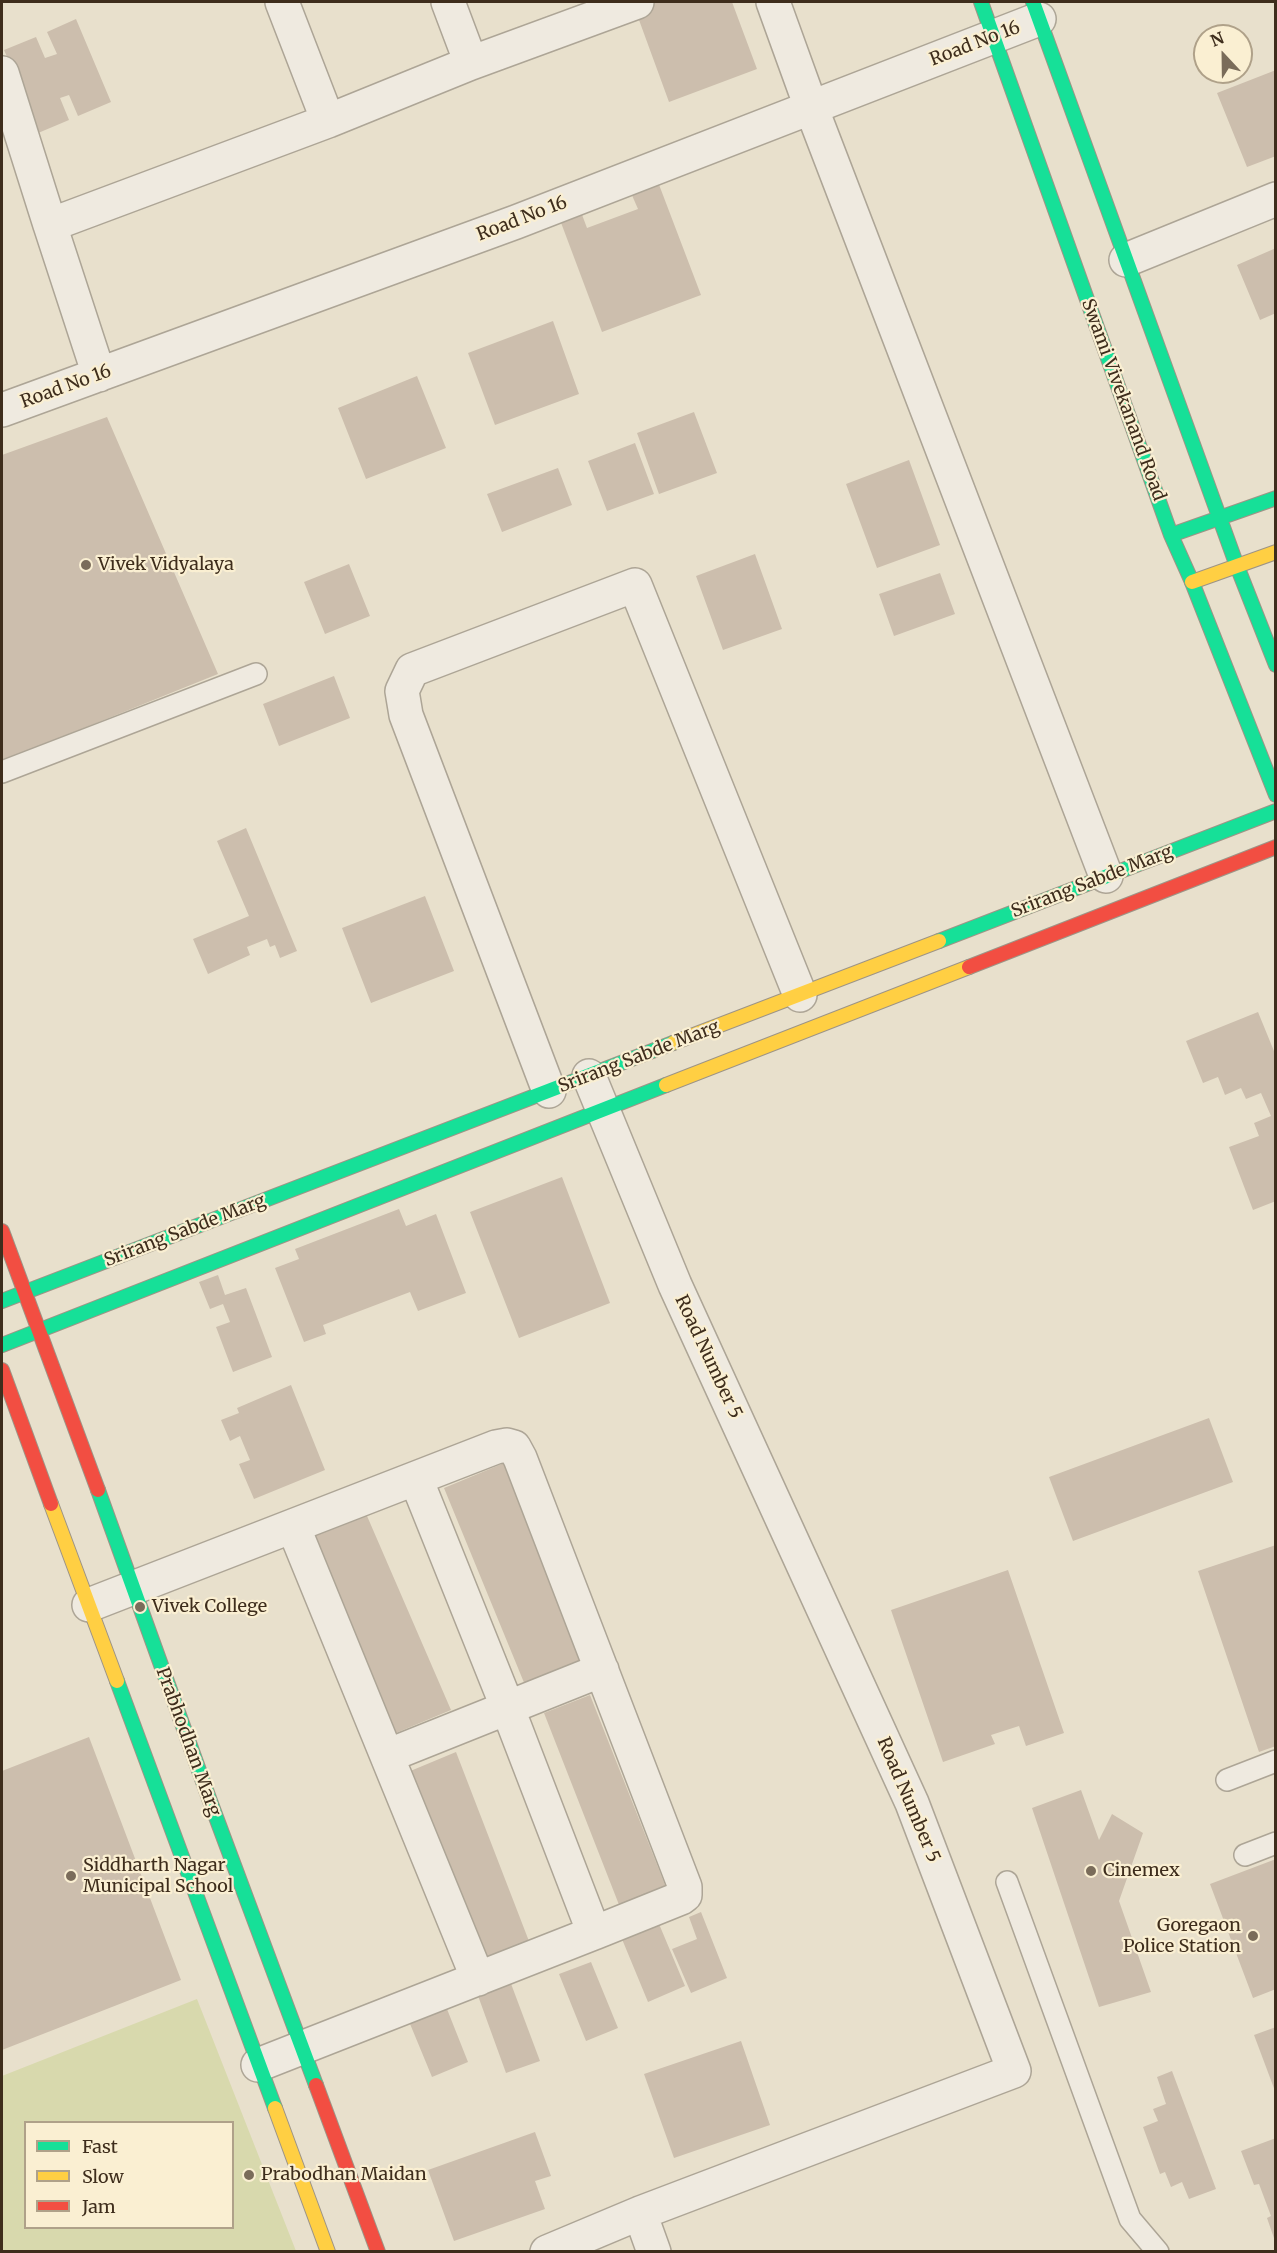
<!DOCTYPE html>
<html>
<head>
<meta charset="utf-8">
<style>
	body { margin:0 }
	#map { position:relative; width:1277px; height:2253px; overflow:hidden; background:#e8e0cc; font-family:Merriweather,serif }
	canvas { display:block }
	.frame { position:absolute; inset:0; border:3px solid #3e2d1c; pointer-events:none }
	.legend { position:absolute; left:24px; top:2121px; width:210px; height:108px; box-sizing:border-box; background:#faefd2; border:2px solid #afa189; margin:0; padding:8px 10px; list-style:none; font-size:18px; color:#3e2d1c }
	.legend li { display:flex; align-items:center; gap:12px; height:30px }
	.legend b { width:30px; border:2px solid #afa189 }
	.north { position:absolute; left:1193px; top:24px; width:60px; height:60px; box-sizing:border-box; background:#faefd2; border:2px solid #afa189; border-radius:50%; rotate:338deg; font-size:16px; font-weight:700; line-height:24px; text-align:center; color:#3e2d1c }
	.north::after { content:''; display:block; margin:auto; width:21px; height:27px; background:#7a6c5a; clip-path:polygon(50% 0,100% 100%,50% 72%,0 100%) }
</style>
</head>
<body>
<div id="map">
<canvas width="1277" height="2253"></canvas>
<div class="frame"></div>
<ul class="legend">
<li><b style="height:8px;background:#16e098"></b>Fast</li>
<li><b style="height:8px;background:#ffcf43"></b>Slow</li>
<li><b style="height:8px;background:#f24e42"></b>Jam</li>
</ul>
<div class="north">N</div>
</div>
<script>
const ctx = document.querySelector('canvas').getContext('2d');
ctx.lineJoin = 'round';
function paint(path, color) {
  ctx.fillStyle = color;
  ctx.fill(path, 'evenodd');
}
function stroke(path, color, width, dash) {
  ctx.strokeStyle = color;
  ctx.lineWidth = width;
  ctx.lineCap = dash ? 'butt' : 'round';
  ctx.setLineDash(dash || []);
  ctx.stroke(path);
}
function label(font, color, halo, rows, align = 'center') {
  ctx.font = font + ' Merriweather,serif';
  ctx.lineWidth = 4.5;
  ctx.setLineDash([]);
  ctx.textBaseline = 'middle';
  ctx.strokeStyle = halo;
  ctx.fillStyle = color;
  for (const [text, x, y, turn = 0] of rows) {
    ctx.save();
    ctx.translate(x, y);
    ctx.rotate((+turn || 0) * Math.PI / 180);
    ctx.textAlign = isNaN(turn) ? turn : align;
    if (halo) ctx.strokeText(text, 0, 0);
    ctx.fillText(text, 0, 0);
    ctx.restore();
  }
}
paint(new Path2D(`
	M197,1999L296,2251H2V2076ZM26,2122H232V2228H26Z`), '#d8d9ad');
paint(new Path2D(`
	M656,2H732L757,69L669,102L635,9Z
	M76,19L111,102L78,116L69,95L60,98L69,120L31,136L14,72L4,50L36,37L45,58L57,54L47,32Z
	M1276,70V156L1247,167L1217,93Z
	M658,182L701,295L602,332L560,220L581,212L587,228L638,209L631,193Z
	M1276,248V313L1260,320L1237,265Z
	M553,321L579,394L495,425L468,353Z
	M417,376L446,448L366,479L338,408Z
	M694,412L717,473L659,494L637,433Z
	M107,417L218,674L2,761V455Z
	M635,443L654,494L607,511L588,461Z
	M909,460L940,545L877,568L846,484Z
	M558,468L572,505L502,532L487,494Z
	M755,554L782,629L723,650L696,576Z
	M349,564L370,616L325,634L304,582Z
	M940,573L955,614L894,636L879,594Z
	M334,676L350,718L279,746L263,704Z
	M246,828L297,951L280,958L275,945L270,947L267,939L247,947L250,955L208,974L193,939L249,916L217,841Z
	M425,896L454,971L371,1003L342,928Z
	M1258,1012L1276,1056V1201L1253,1210L1229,1147L1259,1136L1254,1123L1271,1116L1261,1093L1246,1099L1241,1088L1225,1095L1218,1077L1203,1083L1186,1041Z
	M562,1177L610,1303L519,1338L470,1212Z
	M399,1209L406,1226L436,1214L466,1293L418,1311L410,1292L323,1325L326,1334L304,1342L275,1268L299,1259L295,1249Z
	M218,1275L225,1295L246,1288L272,1357L233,1372L216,1327L230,1322L223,1304L210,1309L199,1282Z
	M291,1385L325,1470L254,1499L239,1464L250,1460L240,1436L230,1441L221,1420L239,1413L237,1408Z
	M1209,1418L1233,1482L1073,1541L1049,1477Z
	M509,1461L589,1658L525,1685L444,1488Z
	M364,1509L451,1710L391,1735L305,1535Z
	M1276,1545V1746L1259,1752L1198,1571Z
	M1008,1570L1064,1733L1026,1746L1019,1726L991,1735L995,1744L943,1762L891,1610Z
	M590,1695L669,1895L623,1915L544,1713Z
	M89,1737L181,1980L2,2050V1771Z
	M456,1752L532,1949L485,1968L408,1772Z
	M1081,1790L1099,1840L1112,1814L1143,1833L1119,1901L1151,1992L1099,2007L1032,1808Z
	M1276,1859V1989L1253,1998L1210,1884Z
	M654,1912L685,1986L648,2002L617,1927Z
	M701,1912L727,1978L691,1993L672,1949L697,1939L689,1917Z
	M591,1962L618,2028L586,2041L559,1974Z
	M510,1981L540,2061L506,2073L477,1993Z
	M445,2004L468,2062L432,2077L408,2019Z
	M1276,2027V2091H1275L1254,2035Z
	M741,2041L770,2125L674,2158L644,2074Z
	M1172,2071L1216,2189L1189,2199L1182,2182L1171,2187L1165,2172L1160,2174L1143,2127L1158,2121L1153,2109L1166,2104L1157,2077Z
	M535,2132L551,2176L535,2181L545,2209L454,2241L428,2170Z
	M1276,2138V2241H1275L1267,2218L1271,2216L1259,2184L1254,2185L1241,2151Z`), '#ccbead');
const lane = new Path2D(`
	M2,772L256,674
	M1227,1780L1276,1761
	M1245,1855L1276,1843
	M1007,1882L1130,2219L1158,2252`);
const street = new Path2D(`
	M282,2L328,121
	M448,2L471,63
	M773,2L811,107L1106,876
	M2,73L50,225
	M1126,260L1276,199
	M99,375L50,225L328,121L471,63L637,2
	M2,410L516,222L1039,19
	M549,1091L406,715L402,691L412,670L635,585L800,995
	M293,1526L478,1979
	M89,1605L496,1447L507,1445L514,1447L520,1458L685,1887V1895L681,1898L594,1933
	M387,1756L602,1670
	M258,2065L594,1933L501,1691L416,1479
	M640,2213L654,2252
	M547,2252L640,2213L1014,2071L912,1803L675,1285L589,1076`);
const fast = new Path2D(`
	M981,2L1171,535L1192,582L1276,795
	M1033,2L1237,566L1276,665
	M1171,535L1276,498
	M939,941L1276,811
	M2,1301L673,1043
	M2,1345L666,1085
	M98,1490L210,1801L316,2085
	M117,1681L275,2108`);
const slow = new Path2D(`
	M1192,582L1276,552
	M673,1043L939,941
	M666,1085L969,967
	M51,1504L117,1681
	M275,2108L328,2252`);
const jam = new Path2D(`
	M969,967L1276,847
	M2,1231L98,1490
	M2,1370L51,1504
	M316,2085L378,2252`);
stroke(lane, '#ada596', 24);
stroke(street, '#ada596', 36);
stroke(fast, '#9d9486', 16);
stroke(slow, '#9d9486', 16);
stroke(jam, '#9d9486', 16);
stroke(lane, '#efeae0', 21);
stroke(street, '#efeae0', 33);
stroke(fast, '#16e098', 14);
stroke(slow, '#ffcf43', 14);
stroke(jam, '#f24e42', 14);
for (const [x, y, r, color] of [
	[86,565,6,"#7a6c5a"],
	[140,1607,6,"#7a6c5a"],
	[1091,1871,6,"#7a6c5a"],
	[71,1876,6,"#7a6c5a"],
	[1253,1936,6,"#7a6c5a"],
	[249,2175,6,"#7a6c5a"]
]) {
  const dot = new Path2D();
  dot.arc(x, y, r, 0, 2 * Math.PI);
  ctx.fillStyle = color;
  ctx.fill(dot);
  stroke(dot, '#faefd2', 2);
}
label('18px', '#3e2d1c', '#faefd2', [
	["Road No 16",975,44,-21],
	["Road No 16",522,219,-21],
	["Road No 16",66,387,-20],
	["Swami Vivekanand Road",1123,400,70],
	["Srirang Sabde Marg",1092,882,-21],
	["Srirang Sabde Marg",639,1057,-21],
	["Srirang Sabde Marg",185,1231,-21],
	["Road Number 5",708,1357,65],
	["Prabhodhan Marg",188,1742,70],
	["Road Number 5",908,1800,67]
]);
label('18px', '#3e2d1c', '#faefd2', [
	["Vivek Vidyalaya",98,565],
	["Vivek College",152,1607],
	["Siddharth Nagar",83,1866],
	["Municipal School",83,1887],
	["Cinemex",1103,1871],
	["Goregaon",1241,1926,"right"],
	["Police Station",1241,1947,"right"],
	["Prabodhan Maidan",261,2175]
], 'left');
</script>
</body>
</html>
